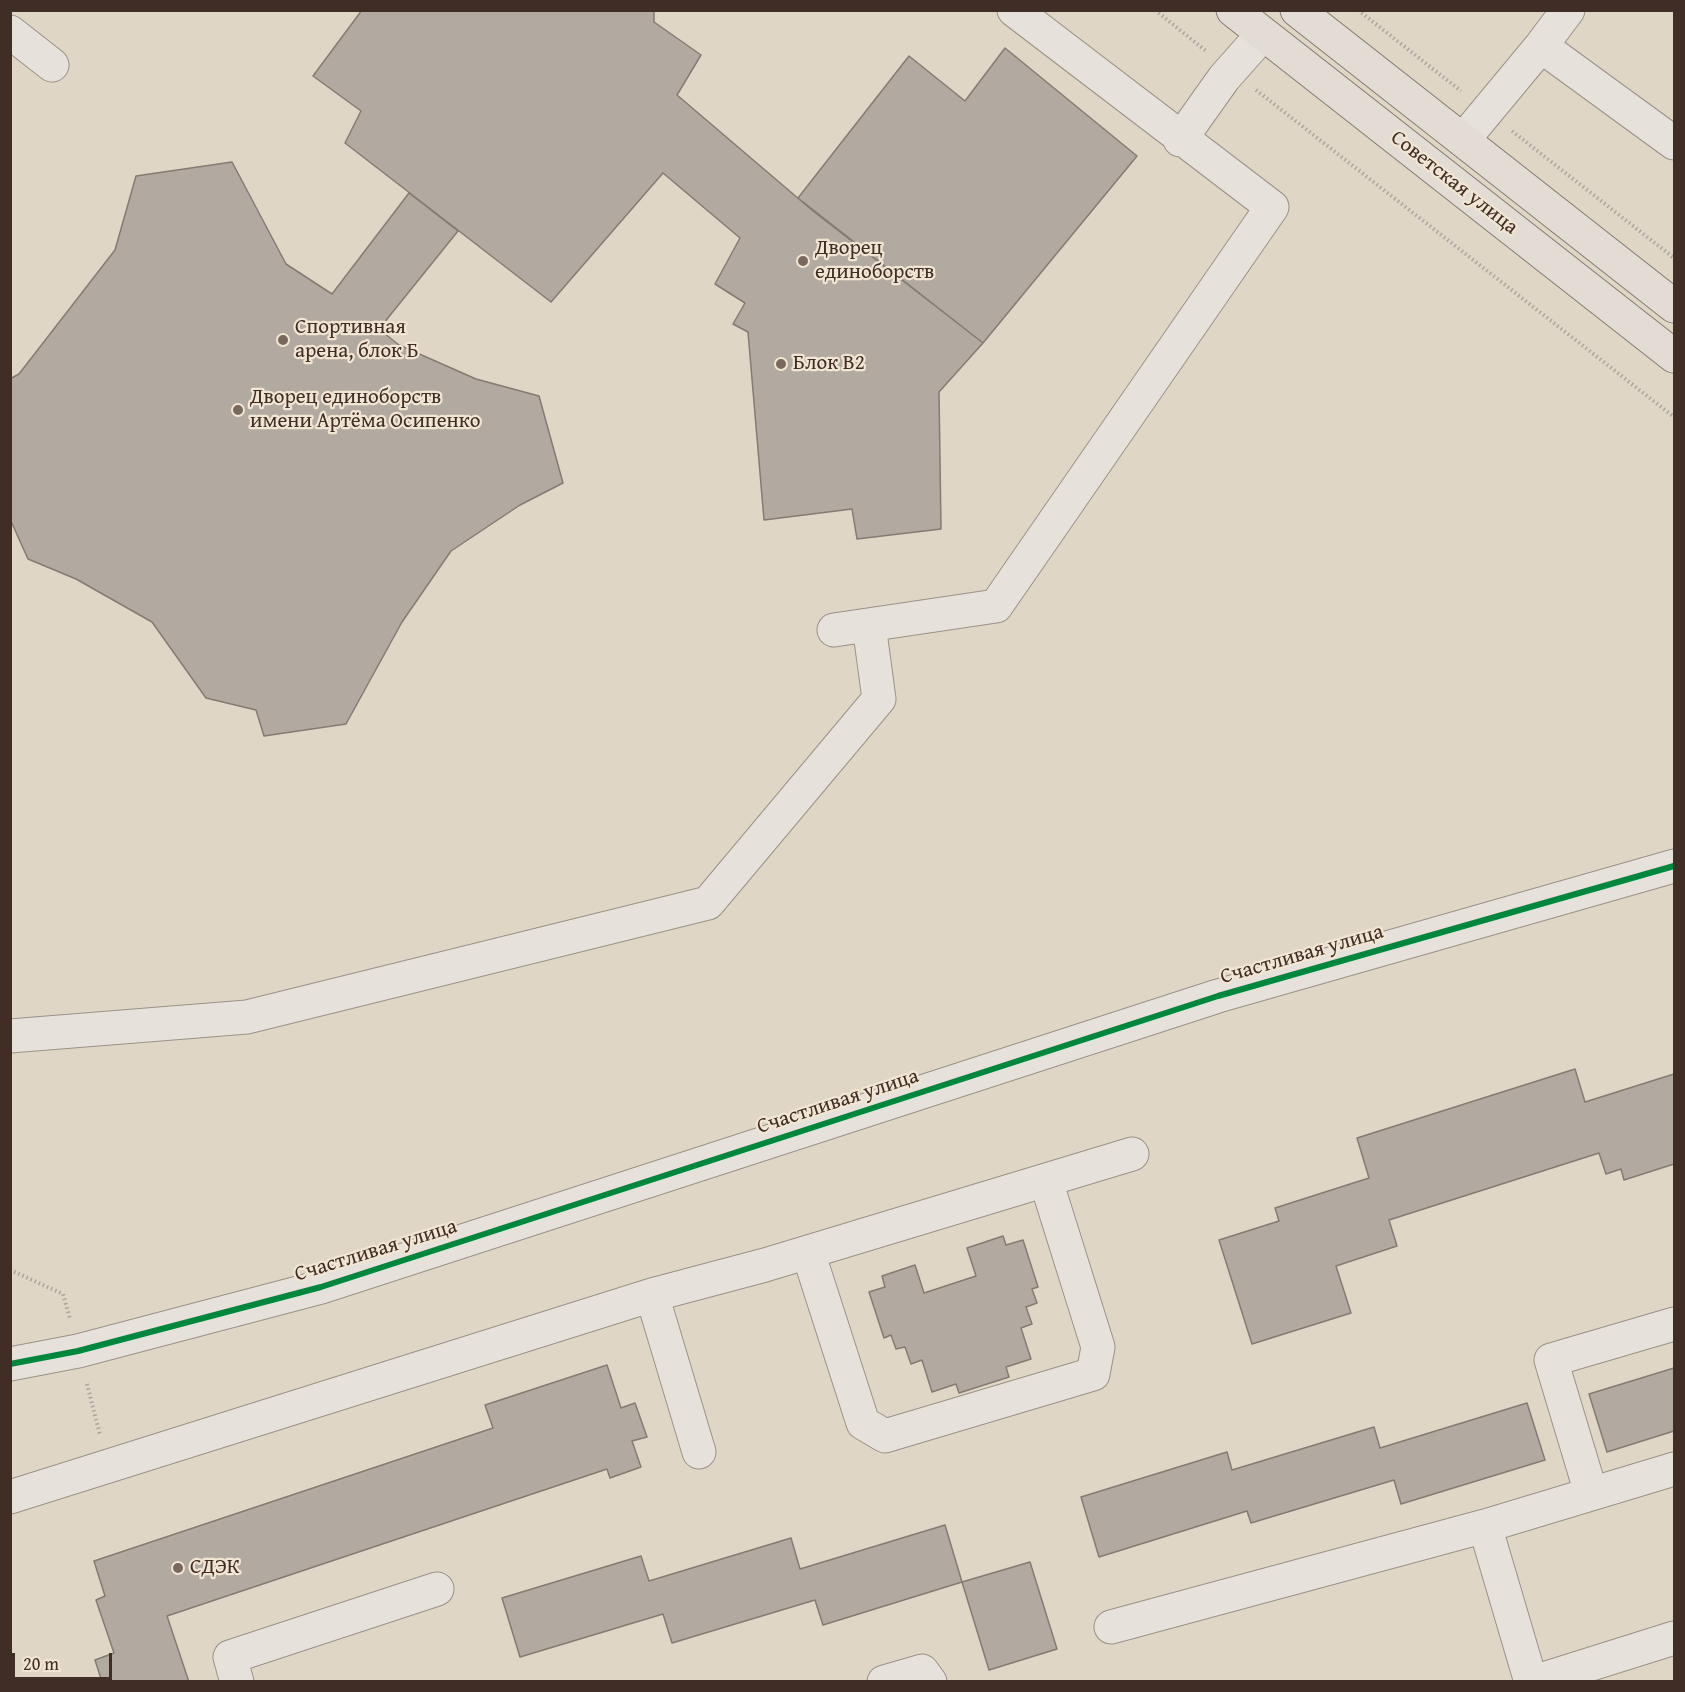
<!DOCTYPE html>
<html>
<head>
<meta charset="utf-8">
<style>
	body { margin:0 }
	#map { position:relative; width:1685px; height:1692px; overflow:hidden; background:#e0d6c6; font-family:"Gentium Book Plus",serif }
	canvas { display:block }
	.frame { position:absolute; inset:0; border:12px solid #402d26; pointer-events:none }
	.scale { position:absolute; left:12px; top:1653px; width:100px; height:27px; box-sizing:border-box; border:3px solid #402d26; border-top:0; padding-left:8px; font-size:18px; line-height:21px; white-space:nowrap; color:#402d26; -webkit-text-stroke:4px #f1e6d3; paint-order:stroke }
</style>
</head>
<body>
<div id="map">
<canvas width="1685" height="1692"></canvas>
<div class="frame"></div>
<div class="scale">20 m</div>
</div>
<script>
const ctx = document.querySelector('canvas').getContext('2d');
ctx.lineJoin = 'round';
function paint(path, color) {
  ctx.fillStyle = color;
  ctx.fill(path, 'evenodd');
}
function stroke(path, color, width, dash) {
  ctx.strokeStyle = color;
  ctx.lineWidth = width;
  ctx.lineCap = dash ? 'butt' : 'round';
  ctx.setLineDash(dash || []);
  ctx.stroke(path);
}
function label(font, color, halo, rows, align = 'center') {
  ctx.font = font + ' "Gentium Book Plus",serif';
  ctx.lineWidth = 4.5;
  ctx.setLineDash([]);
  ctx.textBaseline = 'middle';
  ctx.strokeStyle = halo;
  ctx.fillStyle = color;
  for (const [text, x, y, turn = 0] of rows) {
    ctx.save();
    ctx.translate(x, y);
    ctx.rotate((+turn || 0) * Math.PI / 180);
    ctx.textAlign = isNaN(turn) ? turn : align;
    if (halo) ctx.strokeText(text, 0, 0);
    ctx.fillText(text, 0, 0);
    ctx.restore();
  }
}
const building = new Path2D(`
	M362,10H654V22L701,55L677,95L813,211L983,343L939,392L941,529L857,539L852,509L764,520L748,332L733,324L745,303L715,284L740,238L663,173L551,302L345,143L361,111L313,76Z
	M1005,48L1137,156L983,343L798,198L909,56L965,101Z
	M232,162L286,264L332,294L409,193L458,231L379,329L399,345L476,379L539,396L563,483L520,505L451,551L402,622L346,724L264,736L256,710L206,698L152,622L76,579L28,559L10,519V379L19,374L115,250L136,176Z
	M1575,1069L1585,1102L1674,1074V1164L1624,1180L1621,1169L1606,1174L1599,1153L1389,1220L1397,1246L1336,1266L1351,1313L1252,1344L1219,1240L1279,1221L1275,1208L1369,1178L1357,1138Z
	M1003,1236L1006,1245L1023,1240L1038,1287L1032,1289L1037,1303L1026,1307L1032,1324L1021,1328L1031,1359L1006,1367L1009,1377L959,1393L956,1384L932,1392L922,1360L911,1364L905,1347L896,1349L891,1335L884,1338L869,1292L885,1287L882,1276L915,1265L924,1293L976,1276L967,1248Z
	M607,1365L621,1408L635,1403L647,1437L632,1441L641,1467L610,1478L607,1469L167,1616L189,1682H102L95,1660L114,1653L96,1600L105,1596L94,1561L493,1428L485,1405Z
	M1674,1368V1431L1607,1452L1589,1394Z
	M1527,1403L1545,1460L1401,1504L1394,1480L1251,1523L1247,1511L1099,1557L1081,1497L1227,1452L1232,1470L1374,1427L1380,1448Z
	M945,1525L962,1582L823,1625L815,1600L672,1643L663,1614L520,1657L502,1598L641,1556L649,1581L791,1538L800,1569Z
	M1030,1562L1057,1649L989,1670L962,1582Z`);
paint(building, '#b2aaa0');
stroke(building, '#847b72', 1.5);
const minor = new Path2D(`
	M1568,10L1541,46L1674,143
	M10,32L52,65
	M1180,140L1224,78L1263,34
	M1463,140L1541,46
	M834,630L996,606L1272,207L1014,10
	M10,1036L247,1017L708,903L879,699L869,625
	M808,1252L863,1423L885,1436L1093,1374L1098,1347L1046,1181
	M652,1295L699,1452
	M10,1364L78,1351L321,1287L1218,996L1674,866
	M1591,1493L1551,1360L1674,1324
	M10,1497L652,1295L765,1265L1132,1154
	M1485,1526L1674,1469
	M1111,1627L1485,1526L1531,1682
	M237,1682L230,1657L437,1589
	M884,1682L922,1671L930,1682
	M1534,1682L1674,1638`);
const major = new Path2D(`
	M1233,10L1674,356
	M1297,10L1674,306`);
stroke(minor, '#9a9288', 35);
stroke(major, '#847b72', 35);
stroke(new Path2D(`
	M1155,10L1206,51
	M1358,10L1461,91
	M1256,90L1674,417
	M1512,131L1674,258
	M10,1270L63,1294L70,1319
	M87,1384L100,1435`), '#aaa59e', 4, [1.5, 3]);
stroke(minor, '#e6e1da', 33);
stroke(major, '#e2dcd4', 33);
stroke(new Path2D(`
	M10,1364L78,1351L321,1287L1218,996L1674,866`), '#00873e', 6);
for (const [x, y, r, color] of [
	[803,261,6,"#78685e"],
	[283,340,6,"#78685e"],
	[781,364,6,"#78685e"],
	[238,410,6,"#78685e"],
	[178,1568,6,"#78685e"]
]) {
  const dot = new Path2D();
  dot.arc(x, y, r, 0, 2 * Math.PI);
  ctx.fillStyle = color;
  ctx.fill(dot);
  stroke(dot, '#f1e6d3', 2);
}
label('21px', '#402d26', '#f1e6d3', [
	["Советская улица",1454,183,38],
	["Счастливая улица",1302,955,-16],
	["Счастливая улица",838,1102,-18],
	["Счастливая улица",376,1251,-17]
]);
label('21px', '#402d26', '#f1e6d3', [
	["Дворец",815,249],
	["единоборств",815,273],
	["Спортивная",295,328],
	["арена, блок Б",295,352],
	["Блок В2",793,364],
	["Дворец единоборств",250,398],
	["имени Артёма Осипенко",250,422],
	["СДЭК",190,1568]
], 'left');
</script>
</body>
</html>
